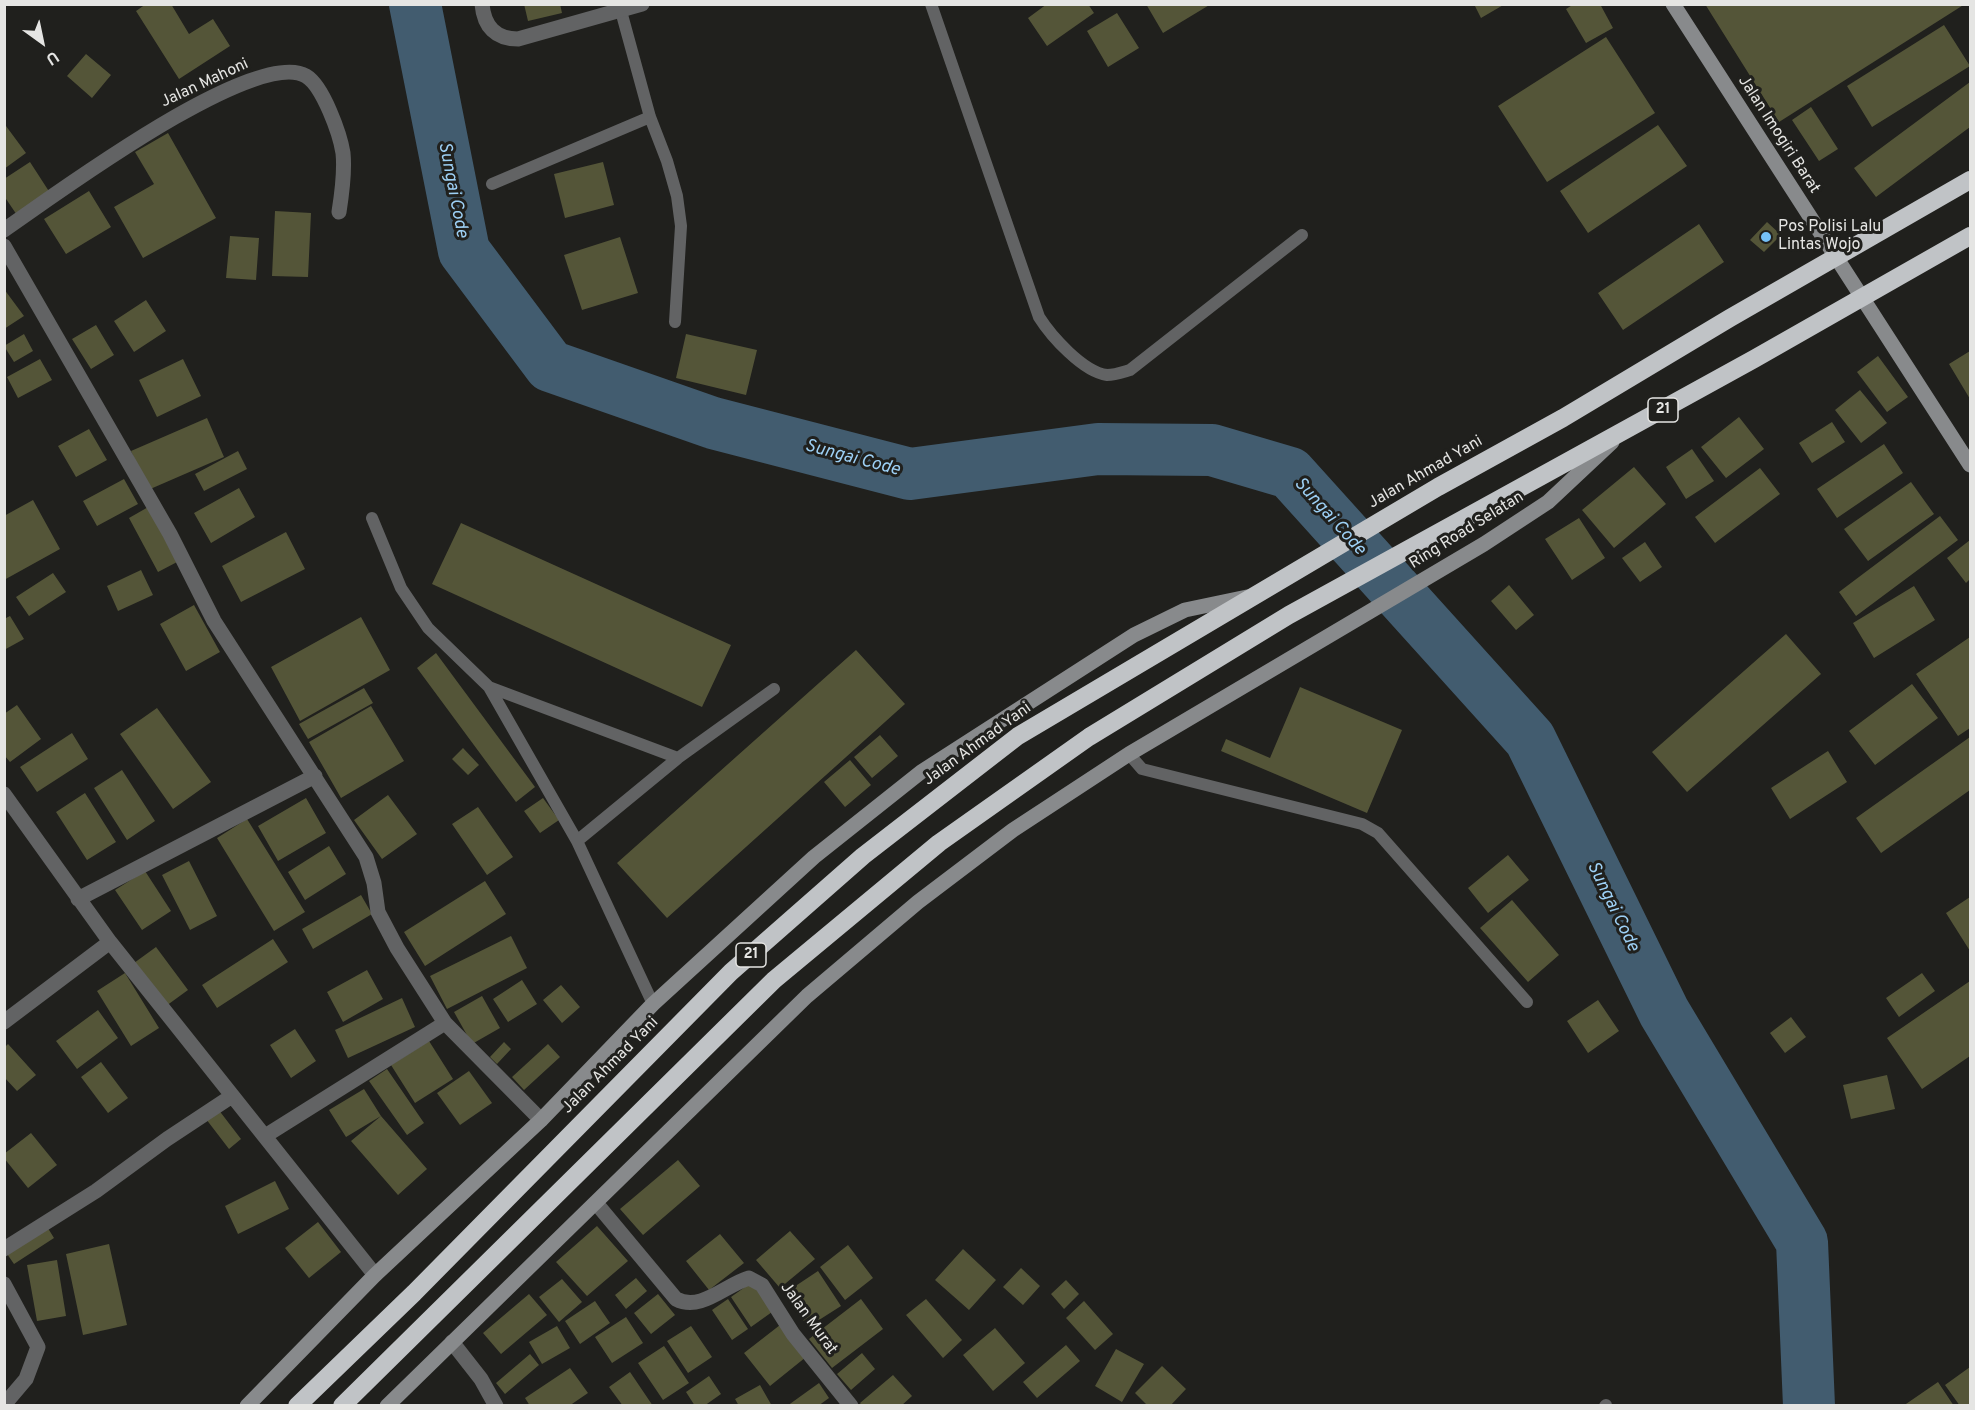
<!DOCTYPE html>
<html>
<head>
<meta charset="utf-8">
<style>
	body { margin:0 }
	#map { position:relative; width:1975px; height:1410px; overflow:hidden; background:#20201d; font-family:Overpass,sans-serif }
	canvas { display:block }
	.frame { position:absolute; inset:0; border:6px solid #e5e5e3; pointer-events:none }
	.north { position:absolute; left:12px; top:12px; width:60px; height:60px; -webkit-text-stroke:4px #20201d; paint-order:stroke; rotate:147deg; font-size:16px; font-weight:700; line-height:24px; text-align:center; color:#e5e5e3 }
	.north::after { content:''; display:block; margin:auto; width:21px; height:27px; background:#e5e5e3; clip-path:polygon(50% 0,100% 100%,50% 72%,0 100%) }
</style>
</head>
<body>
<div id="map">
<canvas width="1975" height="1410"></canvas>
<div class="frame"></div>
<div class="north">U</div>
</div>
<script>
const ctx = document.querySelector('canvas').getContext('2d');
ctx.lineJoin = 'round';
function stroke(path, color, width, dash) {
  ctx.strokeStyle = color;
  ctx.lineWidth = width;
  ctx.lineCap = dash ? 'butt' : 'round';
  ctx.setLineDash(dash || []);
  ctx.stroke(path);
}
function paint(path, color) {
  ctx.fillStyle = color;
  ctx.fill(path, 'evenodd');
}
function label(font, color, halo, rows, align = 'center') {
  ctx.font = font + ' Overpass,sans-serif';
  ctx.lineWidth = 6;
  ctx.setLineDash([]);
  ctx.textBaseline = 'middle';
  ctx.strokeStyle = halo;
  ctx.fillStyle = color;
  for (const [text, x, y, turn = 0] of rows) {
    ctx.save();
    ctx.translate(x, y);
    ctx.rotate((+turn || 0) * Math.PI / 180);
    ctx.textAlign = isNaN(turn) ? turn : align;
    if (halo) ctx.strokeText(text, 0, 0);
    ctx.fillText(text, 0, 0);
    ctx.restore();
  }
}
stroke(new Path2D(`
	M415,4L464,251L550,366L713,423L910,474L1098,449L1212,450L1290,473L1530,739L1664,1012L1802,1242L1809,1406`), '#425c6f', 52);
paint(new Path2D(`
	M146,4H171L189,34L213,19L230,46L179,79L136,11Z
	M524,4H560L562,13L528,21Z
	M1047,4H1088L1094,13L1047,46L1028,18Z
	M1146,4H1211L1163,33Z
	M1474,4H1505L1481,18Z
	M1574,4H1600L1613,28L1586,43L1566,9Z
	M1705,4H1965L1779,122Z
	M1117,13L1139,48L1108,67L1087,31Z
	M1944,25L1970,66L1872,127L1847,86Z
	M1606,37L1655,113L1547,182L1498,106Z
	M86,54L111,75L92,98L67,76Z
	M1970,82V127L1876,197L1854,168Z
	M1811,107L1838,149L1819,161L1792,120Z
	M1658,125L1687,166L1588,233L1560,191Z
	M6,126L26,153L4,169V128Z
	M168,133L216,218L143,258L114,207L154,184L135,152Z
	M30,162L52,196L19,218L4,196V179Z
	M603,162L614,205L565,218L554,174Z
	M89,191L111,227L66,254L44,219Z
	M275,211L311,213L308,277L272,276Z
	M1767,222L1781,235L1764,252L1750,240Z
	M1699,224L1724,262L1623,330L1598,293Z
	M230,236L259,238L256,280L226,278Z
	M620,237L638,293L582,310L564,255Z
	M4,289L24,316L4,329Z
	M146,300L166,331L134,352L114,321Z
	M96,325L114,355L91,369L72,339Z
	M24,334L33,351L14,362L4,346Z
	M686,334L757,350L746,395L676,378Z
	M1970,351V399L1949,364Z
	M1878,356L1908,397L1887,412L1857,372Z
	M40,359L52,380L18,398L7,377Z
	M183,359L201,396L157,417L139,380Z
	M1860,390L1887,423L1861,443L1835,410Z
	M1739,417L1764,449L1726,478L1701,447Z
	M207,418L224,457L148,490L131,451Z
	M1832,422L1845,442L1812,463L1799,443Z
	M89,429L107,460L76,477L58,446Z
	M1884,444L1903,473L1837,518L1817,489Z
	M1692,449L1714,481L1686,499L1666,467Z
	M238,451L247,469L204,491L195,474Z
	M1634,467L1666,504L1614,548L1582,510Z
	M1760,468L1780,494L1715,543L1695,517Z
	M124,479L138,504L97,526L83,501Z
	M1911,482L1934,514L1868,561L1844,529Z
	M239,488L255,517L211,543L194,513Z
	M33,500L60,549L4,580V516Z
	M150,506L179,561L158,572L129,518Z
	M1940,516L1958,540L1856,616L1839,592Z
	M1579,518L1605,558L1572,580L1545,539Z
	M461,523L731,645L702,707L432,584Z
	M286,532L305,569L241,602L222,566Z
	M1970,540V579L1966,583L1947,558Z
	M1645,542L1662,567L1640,582L1622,558Z
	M141,570L153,595L118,611L107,586Z
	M53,573L66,592L29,616L16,597Z
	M1509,585L1534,615L1516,630L1491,601Z
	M1914,586L1935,620L1874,658L1853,623Z
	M194,605L220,652L186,671L160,624Z
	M10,616L24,639L4,650V619Z
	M361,617L390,670L300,721L271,667Z
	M1786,634L1821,674L1687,792L1652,752Z
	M1970,637V728L1958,736L1916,674Z
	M856,650L905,704L667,918L617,863Z
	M436,653L535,787L516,802L417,668Z
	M1912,684L1938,718L1875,765L1849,731Z
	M1300,687L1402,730L1367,813L1221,751L1226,739L1270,758Z
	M364,688L373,703L308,739L299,724Z
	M17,705L41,739L10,762L4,755V714Z
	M371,706L404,761L341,798L309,742Z
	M157,708L211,782L173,809L120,734Z
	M72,733L88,759L37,792L20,767Z
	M880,735L898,756L872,778L854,757Z
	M1970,737V790L1881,853L1856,818Z
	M463,748L479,765L468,775L452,759Z
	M1828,751L1847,782L1790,819L1771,788Z
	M850,760L871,785L845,807L824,782Z
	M122,770L155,821L127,840L94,788Z
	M85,793L116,842L87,860L56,812Z
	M388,795L417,834L382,859L354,820Z
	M306,798L326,833L278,861L258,826Z
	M543,798L559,820L540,833L524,811Z
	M478,807L513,857L487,875L452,824Z
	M247,819L305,912L274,931L217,838Z
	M329,846L346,874L305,900L288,872Z
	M1508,855L1529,880L1488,913L1468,888Z
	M189,861L217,916L190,930L162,875Z
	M145,871L171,911L142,930L115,890Z
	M485,881L506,914L425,966L404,932Z
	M361,895L372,914L313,949L302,929Z
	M1970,897V951L1946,913Z
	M1512,900L1559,955L1528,982L1480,928Z
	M511,936L527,968L447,1009L430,976Z
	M273,939L288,962L217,1008L202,985Z
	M156,947L188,990L166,1006L134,963Z
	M367,970L383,999L343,1022L327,992Z
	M125,973L159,1028L131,1046L97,991Z
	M1922,973L1935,991L1899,1017L1886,998Z
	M522,980L537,1004L508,1022L493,999Z
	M1970,981V1056L1922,1089L1887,1038Z
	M561,985L580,1007L562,1023L543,1000Z
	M482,996L500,1028L472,1044L454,1012Z
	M402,998L415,1027L348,1058L335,1030Z
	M1598,1000L1619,1031L1588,1053L1567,1021Z
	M98,1010L118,1038L77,1069L56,1041Z
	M1791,1017L1806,1037L1785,1053L1770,1033Z
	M295,1029L316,1061L291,1078L270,1045Z
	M429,1041L453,1079L415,1103L391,1065Z
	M504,1042L511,1049L497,1064L490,1057Z
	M8,1044L36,1075L17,1091L4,1077V1048Z
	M548,1044L560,1057L524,1090L512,1077Z
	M101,1062L128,1098L108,1113L81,1077Z
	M387,1069L424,1123L407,1135L369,1081Z
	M469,1071L492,1103L460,1125L437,1093Z
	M1887,1075L1895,1109L1851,1119L1843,1085Z
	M364,1089L381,1116L427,1169L398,1195L351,1141L381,1116L346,1137L329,1110Z
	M218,1109L241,1139L229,1149L206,1119Z
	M31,1133L57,1165L28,1188L4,1158V1154Z
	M678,1160L700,1186L643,1235L620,1209Z
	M275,1181L289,1209L238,1234L225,1206Z
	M318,1222L341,1252L309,1278L285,1248Z
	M46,1225L54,1238L14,1264L5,1251Z
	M597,1226L628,1261L587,1296L556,1262Z
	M790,1231L815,1259L780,1288L756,1260Z
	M720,1234L744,1263L709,1290L686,1261Z
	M109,1244L127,1325L83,1335L66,1254Z
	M848,1245L873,1278L845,1300L820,1267Z
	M963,1249L996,1280L969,1310L935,1280Z
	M57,1260L66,1316L37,1321L27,1265Z
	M1021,1268L1040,1286L1023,1305L1003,1287Z
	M818,1271L841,1306L808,1327L785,1293Z
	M636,1278L647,1291L626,1309L615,1295Z
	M562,1279L582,1302L559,1322L539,1297Z
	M1066,1280L1079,1294L1064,1309L1051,1294Z
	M752,1282L772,1312L751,1327L731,1297Z
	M529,1294L547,1315L501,1354L483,1333Z
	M658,1294L675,1315L651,1334L634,1313Z
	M728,1299L748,1329L732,1340L712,1310Z
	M861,1299L883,1329L832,1368L809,1339Z
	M926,1299L962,1340L943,1358L906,1315Z
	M595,1301L610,1323L580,1344L565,1321Z
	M1084,1301L1113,1334L1095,1350L1066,1318Z
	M626,1317L643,1343L612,1363L595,1337Z
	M780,1325L806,1357L770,1386L744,1353Z
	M557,1326L570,1348L542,1364L529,1342Z
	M691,1326L712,1357L688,1373L667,1341Z
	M995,1328L1025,1363L993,1391L963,1355Z
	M1066,1345L1080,1361L1037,1398L1023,1382Z
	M664,1346L689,1383L663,1400L638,1363Z
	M1116,1349L1144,1364L1122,1402L1095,1386Z
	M862,1353L875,1369L851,1390L837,1374Z
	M530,1354L539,1365L505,1394L496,1383Z
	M1162,1366L1186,1389L1170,1406H1148L1135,1393Z
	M1970,1367V1406H1960L1945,1385Z
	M570,1368L588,1393L569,1406H530L525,1398Z
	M630,1372L653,1406H623L609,1387Z
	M893,1375L912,1396L901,1406H862L860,1403Z
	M709,1376L721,1394L704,1406H695L686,1392Z
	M1938,1382L1954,1406H1903Z
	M819,1383L829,1398L818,1406H787Z
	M760,1385L772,1406H739L735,1399Z`), '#545538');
stroke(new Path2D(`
	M931,4L1039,317C1051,336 1083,372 1107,375C1115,375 1123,372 1130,370L1302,235
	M621,11L650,117L667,161L677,196L681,226L675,322
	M492,184L650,117
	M372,518L401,588L428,628L489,687L577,841L653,1004
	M489,687L678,758
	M1129,754L1142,769L1362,824L1378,833L1527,1002
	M577,841L678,758L774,689
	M1605,1406L1606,1405`), '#626364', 12);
stroke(new Path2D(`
	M482,4C484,27 496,39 518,39L642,4
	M4,230C51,198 255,46 306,76C323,86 340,134 343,153C345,172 342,193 339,212
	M4,246L170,534L214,621L366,857L374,883L378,912L397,948L445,1023L541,1120
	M4,794L110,942L4,1022
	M78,899L315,776
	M110,942L375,1275
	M265,1136L445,1023
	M596,1203L676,1299C701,1312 725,1285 749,1278L762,1285L793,1334L851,1406
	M4,1249L96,1191L167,1139L232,1096
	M4,1284L38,1347L26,1379L4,1405
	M452,1342L481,1379L496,1406`), '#626364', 15);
stroke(new Path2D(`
	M1673,4L1970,465
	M247,1406L375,1275L541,1120L653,1004L814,857L921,772L1134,635L1185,610L1247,597
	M387,1406L807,996L918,902L1013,830L1129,754L1484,544L1548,502L1612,442`), '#888a8c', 15);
stroke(new Path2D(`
	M297,1406L414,1293L731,972L863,856L1018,736L1438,487L1563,418L1730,318L1970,180
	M342,1406L774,980L939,843L1089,737L1289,615L1754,359L1970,236`), '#c0c3c6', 18);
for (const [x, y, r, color] of [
	[1766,237,6,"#74c0f6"]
]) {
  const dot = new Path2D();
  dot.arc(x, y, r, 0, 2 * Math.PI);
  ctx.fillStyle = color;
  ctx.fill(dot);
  stroke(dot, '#20201d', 2);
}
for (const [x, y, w] of [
	[1663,410,30],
	[751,955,30]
]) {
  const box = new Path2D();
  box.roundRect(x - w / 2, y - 12, w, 24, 4.5);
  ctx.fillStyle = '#20201d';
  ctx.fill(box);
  stroke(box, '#e5e5e3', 1.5);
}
label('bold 15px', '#e5e5e3', null, [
	["21",1663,410],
	["21",751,955]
]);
label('16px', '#e5e5e3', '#20201d', [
	["Jalan Mahoni",205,84,-25],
	["Jalan Imogiri Barat",1778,135,57],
	["Jalan Ahmad Yani",1426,473,-30],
	["Ring Road Selatan",1467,531,-32],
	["Jalan Ahmad Yani",978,745,-36],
	["Jalan Ahmad Yani",611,1066,-45],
	["Jalan Murat",808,1319,54]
]);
label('16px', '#e5e5e3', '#20201d', [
	["Pos Polisi Lalu",1778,228],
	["Lintas Wojo",1778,246]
], 'left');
label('italic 18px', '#9dd0f5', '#20201d', [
	["Sungai Code",452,190,79],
	["Sungai Code",852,459,15],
	["Sungai Code",1329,517,48],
	["Sungai Code",1612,907,64]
]);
</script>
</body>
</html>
